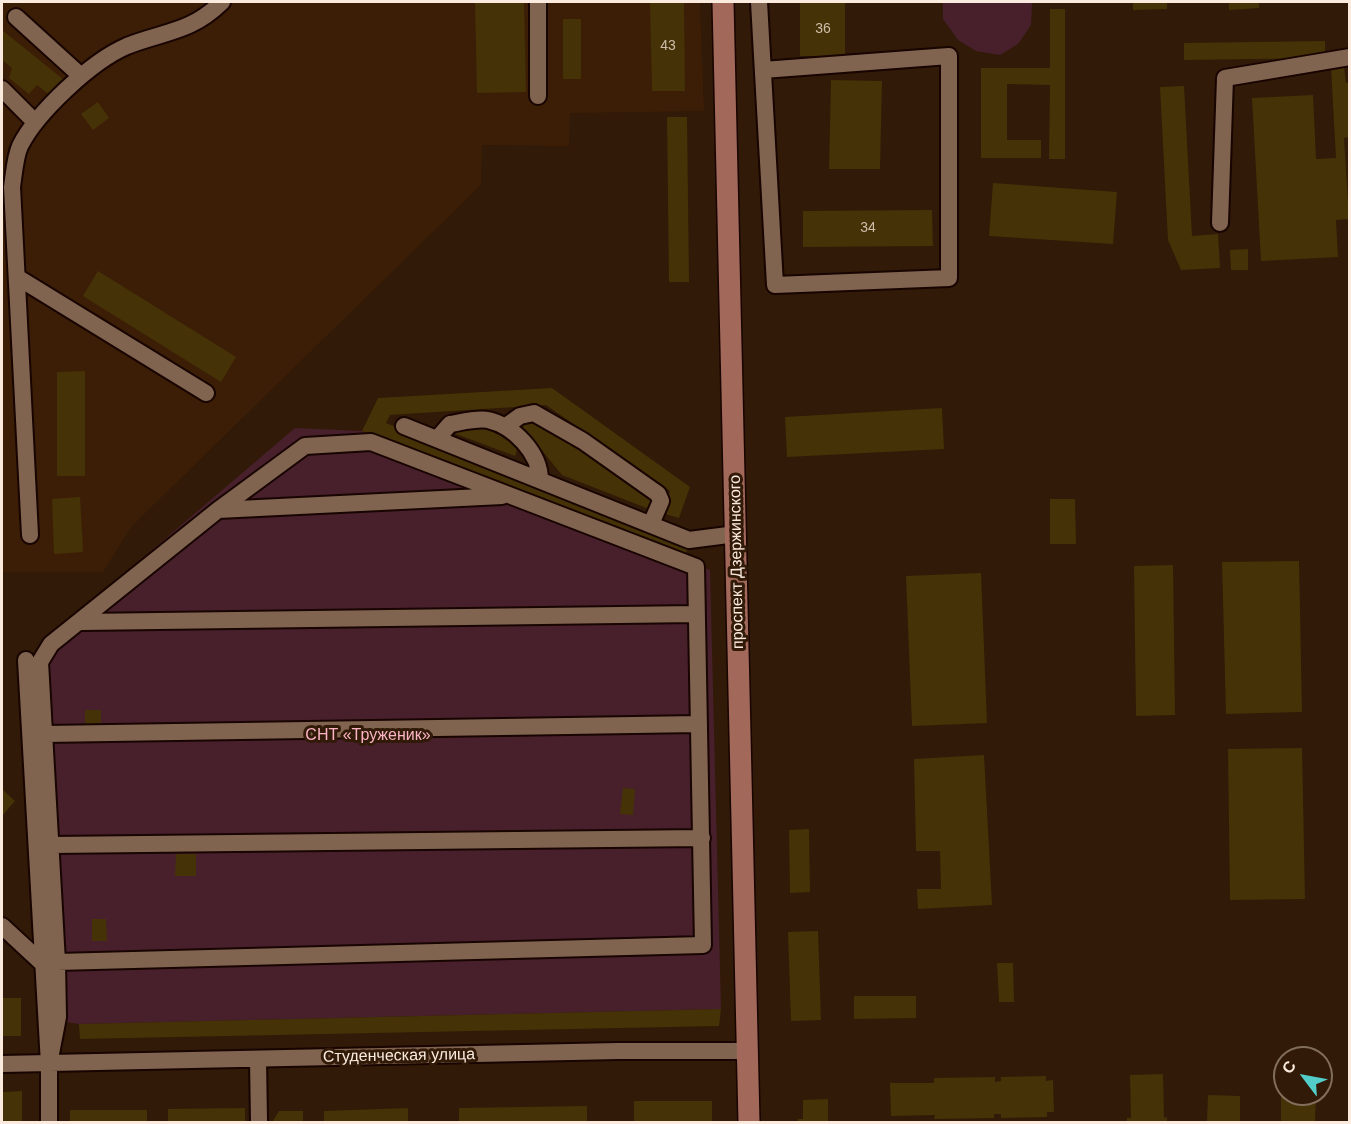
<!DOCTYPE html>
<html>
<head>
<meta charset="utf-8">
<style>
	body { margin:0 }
	#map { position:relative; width:1351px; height:1124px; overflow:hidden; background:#311a07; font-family:Helvetica,sans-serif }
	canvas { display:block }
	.frame { position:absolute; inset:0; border:3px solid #fbebdf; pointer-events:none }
	.north { position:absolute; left:1273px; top:1046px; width:60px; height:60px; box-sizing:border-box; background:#311a07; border:2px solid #826e5d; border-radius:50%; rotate:302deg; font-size:16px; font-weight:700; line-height:24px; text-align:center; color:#fbebdf }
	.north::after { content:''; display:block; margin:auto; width:21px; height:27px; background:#53cdca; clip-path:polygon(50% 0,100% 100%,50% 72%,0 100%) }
</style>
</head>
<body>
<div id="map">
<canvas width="1351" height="1124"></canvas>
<div class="frame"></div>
<div class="north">С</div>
</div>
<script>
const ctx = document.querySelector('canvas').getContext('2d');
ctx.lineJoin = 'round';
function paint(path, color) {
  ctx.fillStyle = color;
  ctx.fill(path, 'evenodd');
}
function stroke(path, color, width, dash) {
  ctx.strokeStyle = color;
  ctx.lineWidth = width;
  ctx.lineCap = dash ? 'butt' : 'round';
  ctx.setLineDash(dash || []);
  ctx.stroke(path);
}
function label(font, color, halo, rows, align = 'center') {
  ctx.font = font + ' Helvetica,sans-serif';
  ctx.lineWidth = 6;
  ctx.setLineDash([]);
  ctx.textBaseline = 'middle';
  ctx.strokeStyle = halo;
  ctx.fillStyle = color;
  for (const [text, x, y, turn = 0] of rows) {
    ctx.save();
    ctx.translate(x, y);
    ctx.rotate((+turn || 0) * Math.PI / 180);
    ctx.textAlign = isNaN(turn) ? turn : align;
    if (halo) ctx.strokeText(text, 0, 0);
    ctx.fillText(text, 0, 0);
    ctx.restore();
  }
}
paint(new Path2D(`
	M2,2H700L704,111L570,113L569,146L482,145L481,185L131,527L103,572H2Z`), '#3c1e06');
paint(new Path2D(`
	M943,2H1032L1031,25L1018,44L1000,55L976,51L958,40L943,19Z
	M295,428L362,431L710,570L721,1009L79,1024L53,1020L33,657L44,642Z`), '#47202c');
paint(new Path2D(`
	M475,2H524L526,92L477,93Z
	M650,2H684L685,91H652Z
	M800,2H845V56H800Z
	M1133,2H1167V9L1133,10Z
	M1229,2H1259V8L1229,10Z
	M1050,9H1065V159H1049L1050,85L1007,84V140H1041V158H981V68H1050Z
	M563,19H581V79H563Z
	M2,30L64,80L51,96L37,85L29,94L9,78L12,68L2,60Z
	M1325,41V58L1184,60V43Z
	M1344,66L1346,83H1350V137L1344,138L1349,219L1336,220L1338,257L1261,261L1252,98L1313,95L1316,159L1336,158L1331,67Z
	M831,80L882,81L880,169H829Z
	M1184,86L1192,236L1218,234L1220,268L1181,270L1168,240L1160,87Z
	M98,102L109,118L93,130L81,114Z
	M667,117H687L689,282H669Z
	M993,183L1117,192L1113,244L989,236Z
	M932,210L933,246L803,247V211Z
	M1248,249V270H1231L1230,250Z
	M98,271L236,357L221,382L83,296Z
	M85,371V476H57V372Z
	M552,388L690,487L679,518L662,513L670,491L546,405L390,415L386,423L689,545L684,558L362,431L378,398Z
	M942,408L944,449L787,457L785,417Z
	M527,416L550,423L574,447L653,497L649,509L562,475L520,424Z
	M492,422L517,450L515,456L456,434L458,425Z
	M80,497L83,552L54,554L52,499Z
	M1050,499H1075L1076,544H1050Z
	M1299,561L1302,712L1226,714L1222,562Z
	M1173,565L1175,715L1136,716L1134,566Z
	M981,573L987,723L912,726L906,576Z
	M85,710H101V731H85Z
	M1302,748L1305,899L1230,900L1228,749Z
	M984,755L992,905L918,909L917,889H941L940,851H916L914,759Z
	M623,788L635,789L633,815L620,814Z
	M2,789L15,801L2,816Z
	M809,829L810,892L790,893L789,830Z
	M176,854H196V876H175Z
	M92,919H106L107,941H92Z
	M818,931L821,1020L791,1021L788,932Z
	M997,963H1013L1014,1002H999Z
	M854,996H916V1018L854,1019Z
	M2,998H21V1036H2Z
	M721,1009L719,1026L80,1039L79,1024Z
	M1163,1074L1164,1118L1167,1117V1122H1127V1118H1131L1130,1075Z
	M1046,1076V1081L1053,1080L1054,1112H1047V1117L1001,1118V1114H994V1118L934,1119L935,1115L891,1116L890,1083H934V1078L995,1077V1082L1001,1081V1077Z
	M22,1091V1122H2V1092Z
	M1208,1095L1240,1096V1122H1207Z
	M1281,1095H1316L1315,1122H1281Z
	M828,1099V1122H798V1119H803V1100Z
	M634,1101H712V1122H634Z
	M587,1106V1122H459V1108Z
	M245,1108V1122H168V1109Z
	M408,1108V1122H324V1111Z
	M70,1110H147V1122H70Z
	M279,1111H303V1122H272Z`), '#453207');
const minor = new Path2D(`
	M538,2V96
	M759,2L775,285L949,278V56L763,70
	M16,17L81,76
	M2,89L35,122
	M1220,223L1225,78L1350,57
	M17,277L206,393
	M404,426L689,540L736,534
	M506,426L520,416L534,413L583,441L658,494L661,501L651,524
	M437,439L450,424C462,422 477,418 488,420C514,426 540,453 540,480
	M218,510L502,496
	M30,535L12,187C14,174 15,157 20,146C37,112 92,61 127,46C165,31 190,33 222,2
	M82,622L696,614
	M26,660L49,1064V1122
	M45,734L699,724
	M51,845L702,838
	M2,926L41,962
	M258,1059L259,1122
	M2,1064L618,1051H749
	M49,1064L58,1017L57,962L40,662L51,644L218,510L305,446L371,442L696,567L703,945L57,962`);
const major = new Path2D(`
	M723,2L749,1122`);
stroke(minor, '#180400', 20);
stroke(major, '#180400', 24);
stroke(minor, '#806450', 16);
stroke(major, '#a2695b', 21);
label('14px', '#cebda9', null, [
	["36",823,29],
	["43",668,46],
	["34",868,228]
]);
label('16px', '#fbebdf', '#311a07', [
	["проспект Дзержинского",737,562,-91],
	["Студенческая улица",399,1056,-1]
]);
label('16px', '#fbb3c5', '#311a07', [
	["СНТ «Труженик»",368,736]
]);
</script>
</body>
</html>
